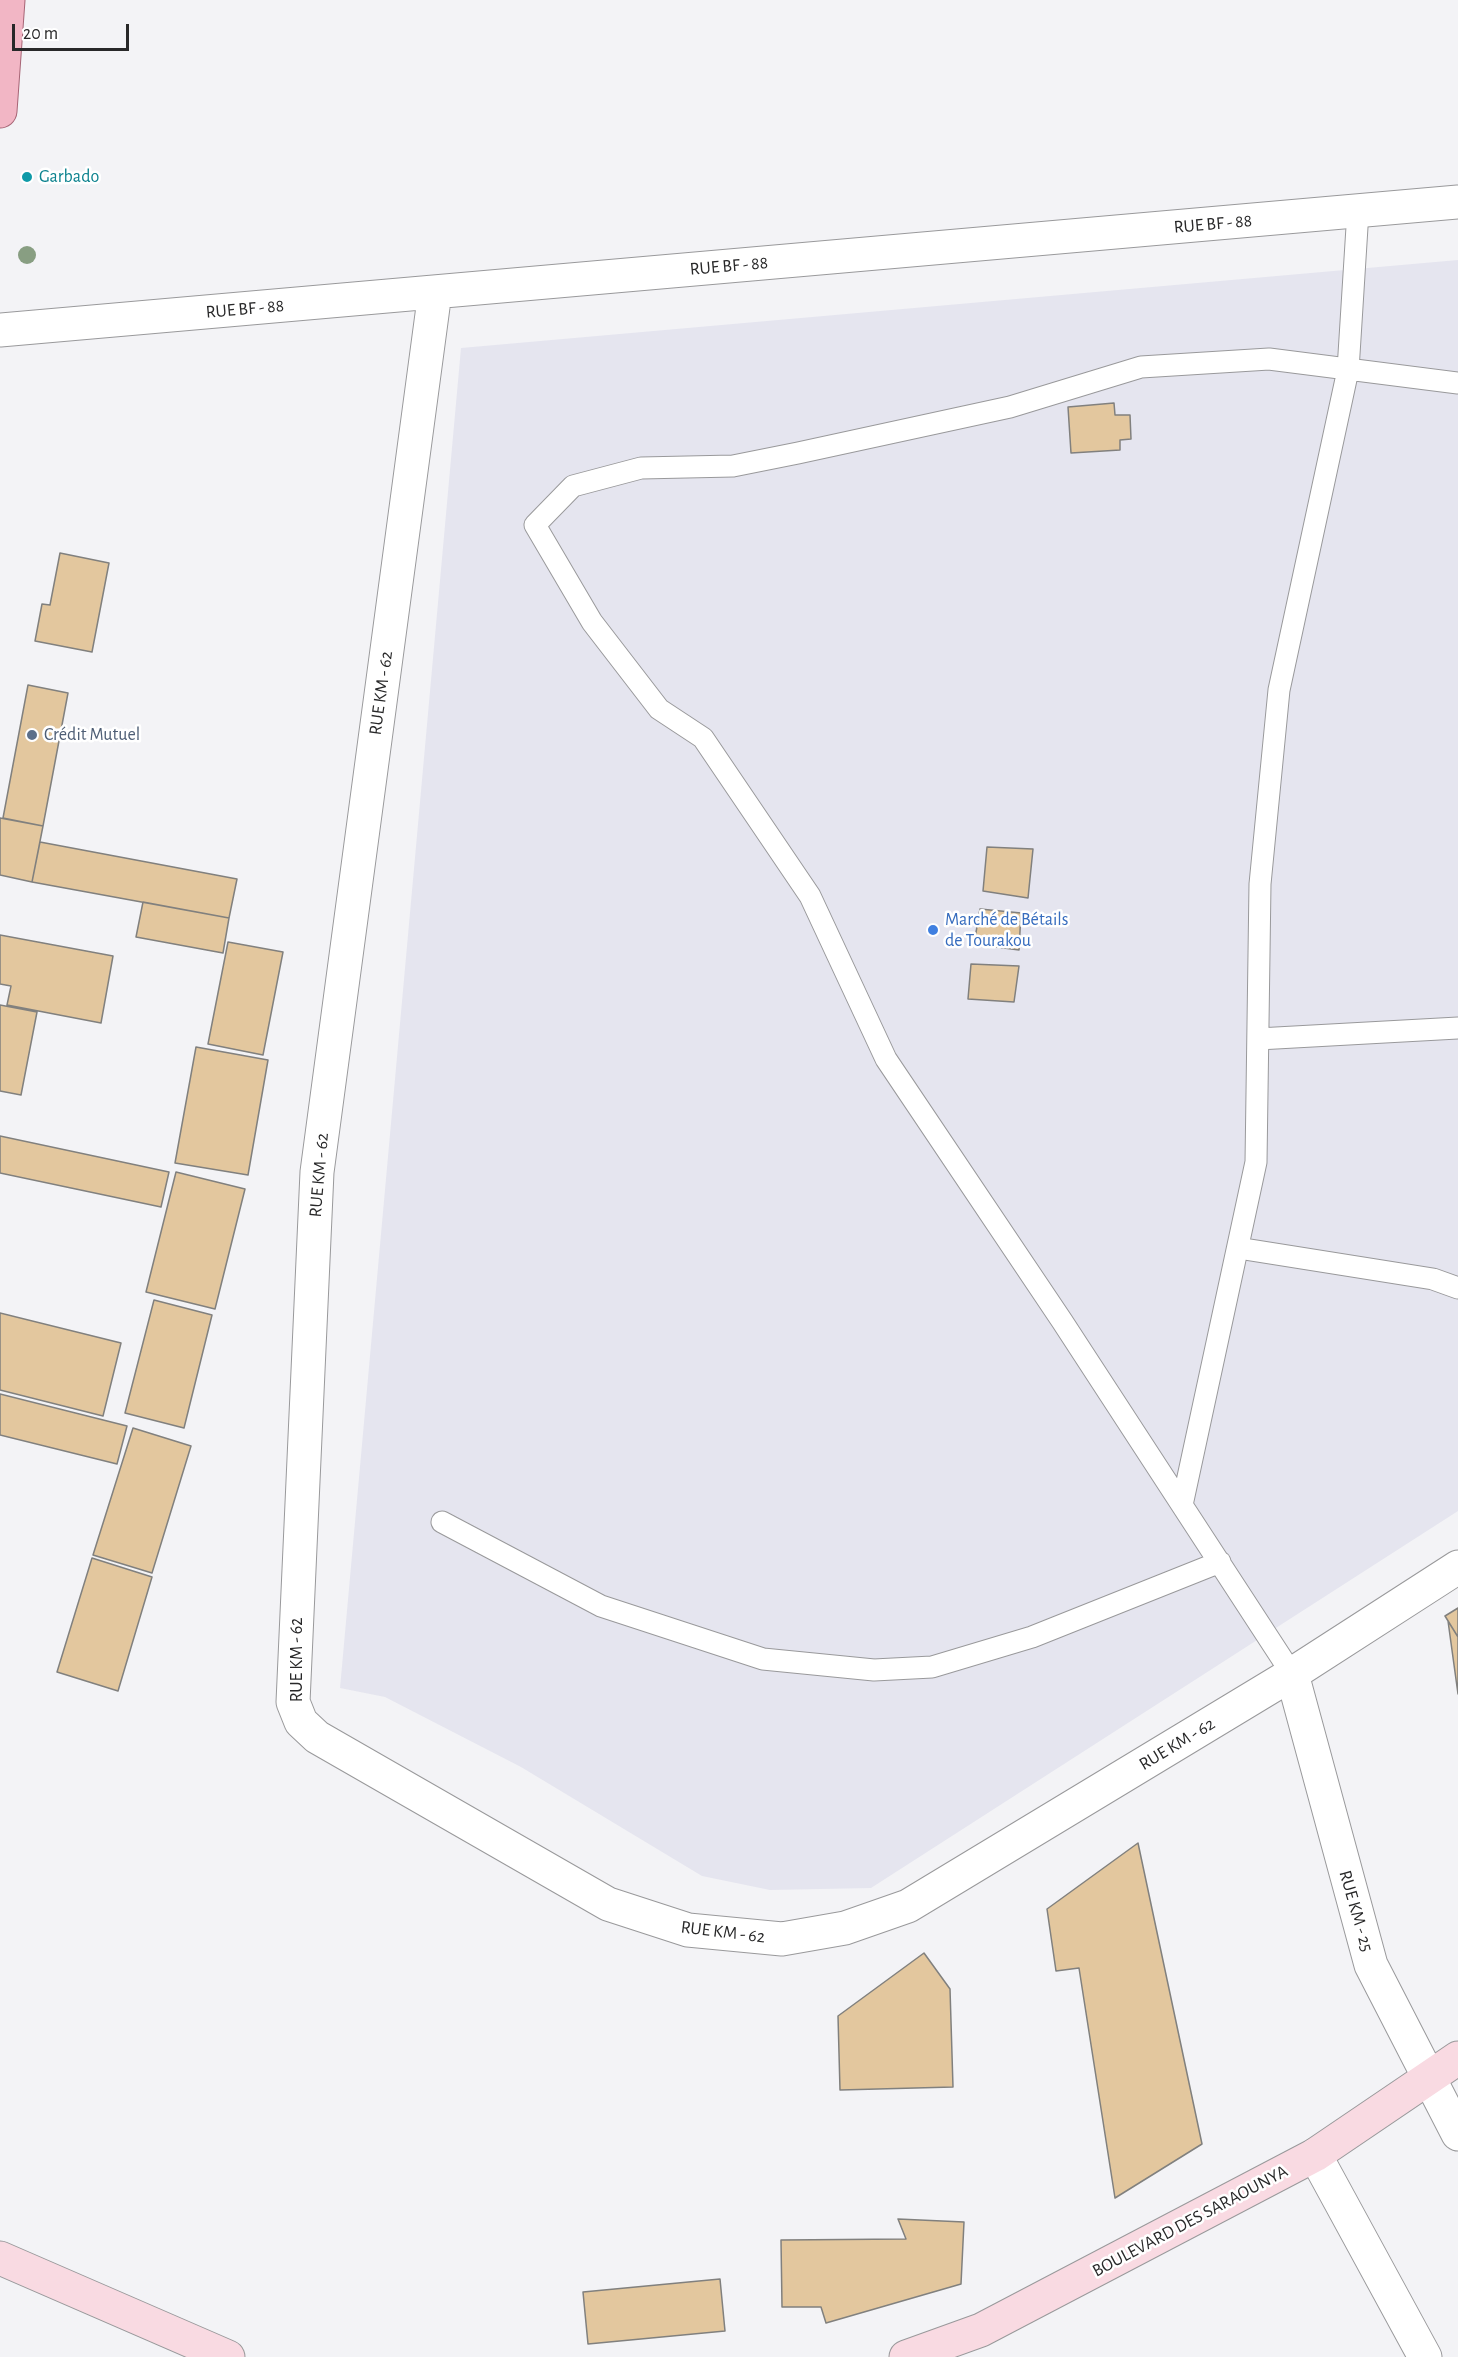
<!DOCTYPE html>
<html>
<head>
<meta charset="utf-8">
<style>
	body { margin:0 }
	#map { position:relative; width:1458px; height:2357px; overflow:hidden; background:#f3f3f6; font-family:"Alegreya Sans",sans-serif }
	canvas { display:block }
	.scale { position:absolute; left:12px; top:24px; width:117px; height:27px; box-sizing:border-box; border:3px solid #282829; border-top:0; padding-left:8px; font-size:18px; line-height:21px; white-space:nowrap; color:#282829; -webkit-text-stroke:4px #fff; paint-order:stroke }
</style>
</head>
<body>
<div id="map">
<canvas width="1458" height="2357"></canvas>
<div class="scale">20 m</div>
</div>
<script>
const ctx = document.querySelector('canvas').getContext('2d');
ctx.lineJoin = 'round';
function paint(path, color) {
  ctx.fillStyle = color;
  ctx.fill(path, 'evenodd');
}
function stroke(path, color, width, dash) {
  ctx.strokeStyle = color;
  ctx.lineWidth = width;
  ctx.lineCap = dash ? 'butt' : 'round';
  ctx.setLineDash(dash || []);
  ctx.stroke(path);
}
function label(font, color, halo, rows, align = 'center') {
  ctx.font = font + ' "Alegreya Sans",sans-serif';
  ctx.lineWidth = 5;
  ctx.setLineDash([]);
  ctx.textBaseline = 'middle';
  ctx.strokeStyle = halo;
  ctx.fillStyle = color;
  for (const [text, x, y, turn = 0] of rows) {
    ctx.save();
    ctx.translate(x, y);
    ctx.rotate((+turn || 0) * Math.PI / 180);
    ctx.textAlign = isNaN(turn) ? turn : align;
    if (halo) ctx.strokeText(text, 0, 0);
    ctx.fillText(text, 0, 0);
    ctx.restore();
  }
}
paint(new Path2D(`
	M1458,260V1511L871,1888L770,1890L702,1876L521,1767L385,1697L340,1688L461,348Z`), '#e5e5ef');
const building = new Path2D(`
	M1114,403L1115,415H1130L1131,439L1120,440V450L1071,453L1068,407Z
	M60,553L109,563L92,652L35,641L42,604L50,605Z
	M28,685L68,693L43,826L3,818Z
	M0,818L43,826L32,882L0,875Z
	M40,842L237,879L229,918L32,882Z
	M987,847L1033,849L1028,898L983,891Z
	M143,902L229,918L223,953L136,937Z
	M980,909L1021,913L1019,950L974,944Z
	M0,935L113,956L101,1023L7,1005L11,986L0,984Z
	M228,942L283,952L263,1055L208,1044Z
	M971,964L1019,966L1014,1002L968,999Z
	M0,1005L37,1012L21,1095L0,1091Z
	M196,1047L268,1060L248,1175L175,1163Z
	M0,1136L169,1172L161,1207L0,1173Z
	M176,1172L245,1189L215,1309L146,1292Z
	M154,1300L212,1315L184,1428L125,1413Z
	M0,1313L121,1343L103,1416L0,1390Z
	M0,1394L127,1426L117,1464L0,1435Z
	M133,1428L191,1446L152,1573L93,1555Z
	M92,1558L152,1577L118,1691L57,1672Z
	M1458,1608V1637L1445,1616Z
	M1448,1621L1458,1637V1694Z
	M1138,1843L1202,2144L1115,2198L1079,1968L1056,1971L1047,1909Z
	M924,1953L950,1989L953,2087L840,2090L838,2016Z
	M898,2219L964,2222L961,2284L826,2323L821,2307H782L781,2240L906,2239Z
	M720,2279L725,2331L588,2344L583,2292Z`);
paint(building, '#e3c79e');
stroke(building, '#81807e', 1.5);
const lane = new Path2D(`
	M1258,1039L1458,1028
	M1238,1248L1433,1279L1458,1288
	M1182,1505L1256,1162L1260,884L1279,690L1348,370L1358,211
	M442,1522L601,1606L763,1659L874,1670L932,1667L1032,1637L1220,1562
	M1292,1674L1062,1321L886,1059L810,896L703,738L659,709L592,622L535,525L573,486L641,468L733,466L798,453L1010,407L1141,367L1269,359L1458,383`);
const street = new Path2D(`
	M435,292L317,1172L293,1702L301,1722L317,1737L608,1904L688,1930L782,1939L845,1928L908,1906L1292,1674L1458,1567
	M0,330L1458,202
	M1292,1674L1371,1965L1458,2134
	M1315,2155L1425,2357`);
const secondary = new Path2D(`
	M0,2258L228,2357
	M906,2357L981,2330L1315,2155L1458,2058`);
const primary = new Path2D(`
	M0,111L8,0`);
stroke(lane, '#99999b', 23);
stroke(street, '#99999b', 35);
stroke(secondary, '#99999b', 35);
stroke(primary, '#a66475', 35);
stroke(lane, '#fff', 21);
stroke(street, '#fff', 33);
stroke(secondary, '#f9dae2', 33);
stroke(primary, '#f2b6c5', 33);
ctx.fillStyle = '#889e82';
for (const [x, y] of [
	[27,255]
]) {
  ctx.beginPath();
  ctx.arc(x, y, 9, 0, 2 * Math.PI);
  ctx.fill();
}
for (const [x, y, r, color] of [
	[27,177,6,"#0f9aa8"],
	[32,735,6,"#5c6f8a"],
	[933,930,6,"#3f7fe0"]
]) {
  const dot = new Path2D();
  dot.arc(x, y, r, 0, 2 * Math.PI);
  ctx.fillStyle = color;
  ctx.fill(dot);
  stroke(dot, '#fff', 2);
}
label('18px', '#0d838f', '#fff', [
	["Garbado",39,177]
], 'left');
label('18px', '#282829', '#fff', [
	["RUE BF - 88",1213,224,-5],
	["RUE BF - 88",729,266,-5],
	["RUE BF - 88",245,309,-5],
	["RUE KM - 62",381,693,-82],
	["RUE KM - 62",319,1175,-85],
	["RUE KM - 62",297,1660,-90],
	["RUE KM - 62",1177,1744,-31],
	["RUE KM - 25",1356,1911,74],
	["RUE KM - 62",723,1932,7],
	["BOULEVARD DES SARAOUNYA",1190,2221,-28]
]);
label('18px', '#4e5e75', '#fff', [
	["Crédit Mutuel",44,735]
], 'left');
label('18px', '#366cbe', '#fff', [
	["Marché de Bétails",945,920],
	["de Tourakou",945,941]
], 'left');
</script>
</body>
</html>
